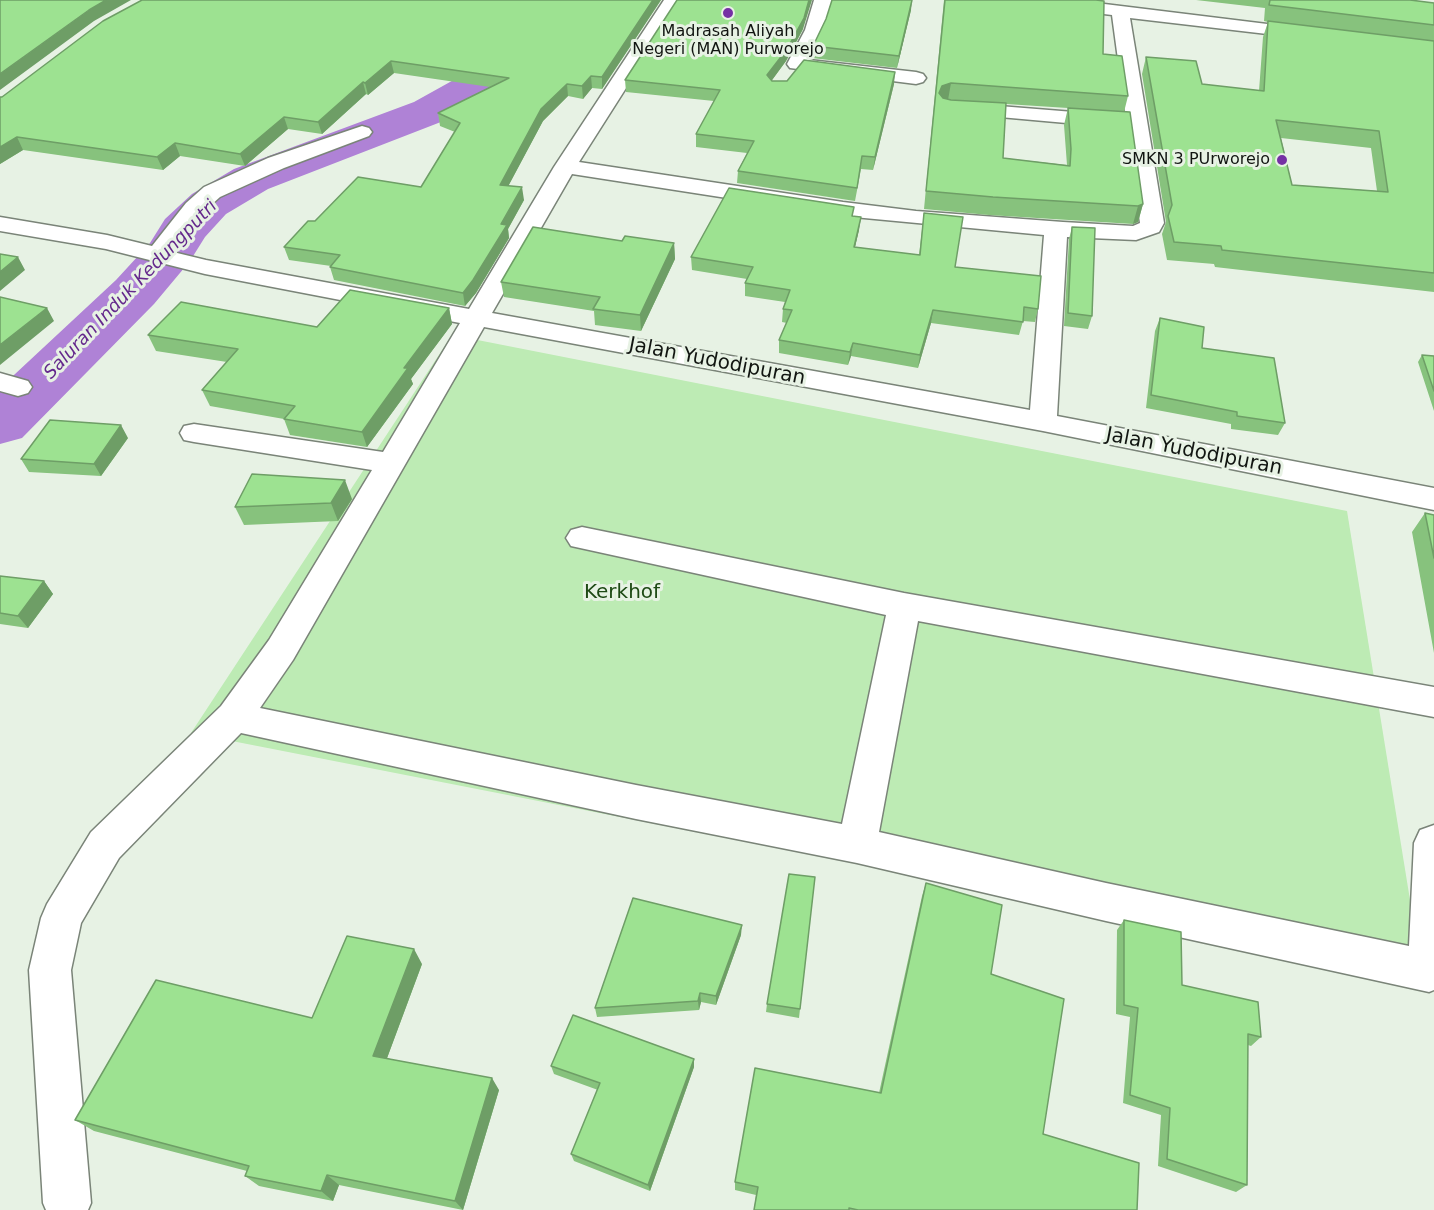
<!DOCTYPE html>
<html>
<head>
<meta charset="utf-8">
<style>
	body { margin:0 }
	canvas { display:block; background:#e7f2e4 }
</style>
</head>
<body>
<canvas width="1434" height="1210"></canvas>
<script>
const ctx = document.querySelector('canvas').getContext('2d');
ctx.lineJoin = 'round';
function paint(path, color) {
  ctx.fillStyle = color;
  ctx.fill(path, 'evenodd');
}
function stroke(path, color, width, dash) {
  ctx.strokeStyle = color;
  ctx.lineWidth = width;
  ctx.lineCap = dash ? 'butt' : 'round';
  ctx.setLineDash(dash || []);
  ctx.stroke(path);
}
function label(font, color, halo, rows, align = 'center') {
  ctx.font = font + ' "DejaVu Sans",sans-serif';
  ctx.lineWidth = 6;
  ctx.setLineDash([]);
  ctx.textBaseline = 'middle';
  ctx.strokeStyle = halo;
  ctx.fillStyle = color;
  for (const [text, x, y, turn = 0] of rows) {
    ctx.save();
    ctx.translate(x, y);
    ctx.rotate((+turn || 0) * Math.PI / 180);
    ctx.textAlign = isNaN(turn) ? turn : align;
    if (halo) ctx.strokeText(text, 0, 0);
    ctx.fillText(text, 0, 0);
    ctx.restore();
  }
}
paint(new Path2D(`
	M452,335L1347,511L1422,974L191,733Z`), '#bdebb4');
paint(new Path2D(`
	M565,0H604L579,34L489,95L446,120L268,189L226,214L205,237L190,261L154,304L22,438L0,444V388L116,280L150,243L165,219L192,194L234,169L414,102L459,77L551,18Z`), '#af82d6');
const minor = new Path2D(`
	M664,0H682L579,162L843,202L916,211L1063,222L1133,226L1140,223L1112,15L1029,5L1023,4L1020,0H1072L1316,30L1319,34L1316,38L1310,39L1130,18L1164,223L1159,232L1136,240L1067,237L1057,416L1434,488V510L1043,431L484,327L293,660L260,708L636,785L842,824L886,615L571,546L566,538L571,530L582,527L904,593L1434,687V717L918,621L879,832L1106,883L1409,946L1414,843L1420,830L1434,825V990L1429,992L1106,921L857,863L636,819L241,733L119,858L81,923L71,970L91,1203L88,1210H46L43,1203L29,970L41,918L47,904L91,832L221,706L269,640L372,470L194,442L184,440L180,433L184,426L194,424L383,452L460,323L205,274L106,249L0,231V217L107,235L152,246L186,203L204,187L268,158L362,126L369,128L372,132L369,136L284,168L220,197L202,213L173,252L206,260L469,309L554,167ZM572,174L843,216L1044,235L1030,410L492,313Z
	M814,0H832L823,30L809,60L916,72L923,74L926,78L923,82L916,84L790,68L787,64L805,30Z
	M962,103L1111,115L1118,117L1121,121L1118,125L1111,127L955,113L952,109L955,105Z
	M0,373L28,381L32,387L28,393L18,396L0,391Z`);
stroke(minor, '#7a8478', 3);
paint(minor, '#fff');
paint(new Path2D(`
	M661,0L602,89L592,88L583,99L568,96L543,121L508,186L524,200L508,229L509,238L476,293L465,306L334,280L330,267L331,266L289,260L284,247L315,221L421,187L455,132L440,126L438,113L490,87L394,73L368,95L366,94L322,134L288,129L245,166L180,156L163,170L23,150L0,164V97Z
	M944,0H1100L1103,54L1128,96L1124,112L1143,204L1138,222L1133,224L989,215L924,209ZM1006,104L1068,108L1064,125L1067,165L1003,158Z
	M1196,0H1410L1434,3V292L1215,267L1214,264L1167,260L1162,234L1166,222L1142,74L1146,57L1202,84L1259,91L1263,37L1268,22L1264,21L1265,8ZM1281,138L1371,148L1377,191L1292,185Z
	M911,10L897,68L812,58L813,46L826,19Z
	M803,29L786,61L772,80V81L894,84L873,170L861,169L855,201L737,183L738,171L747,153L696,147V134L714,101L626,92L625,80Z
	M924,213L955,267L1038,309L1035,322L1023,321L1019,335L931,323L918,368L851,356L848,365L779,353V340L787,323L782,322L783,309L785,302L745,296V283L747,279L692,270L691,257L853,216L859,230L855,247L919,255Z
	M1072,227L1092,316L1088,329L1064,326L1069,239Z
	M622,241L674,243L675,259L641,331L595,325L594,311L504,297L501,282Z
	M449,308L452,324L411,379L413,384L367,447L290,435L284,419L210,406L202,390L227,362L156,351L148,335L317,327Z
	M1160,318L1202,348L1285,423L1278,435L1231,429V424L1146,408L1155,331Z
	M1422,355L1434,356V411L1418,362Z
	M128,438L101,476L29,472L21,459Z
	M352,499L338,521L244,525L235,507Z
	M1425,513L1434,515V653L1412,532Z
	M0,576L44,581L53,594L28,628L0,624Z
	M926,883L991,974L1043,1134L1137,1210H754L756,1195L735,1190V1182L879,1093L922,896Z
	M1124,920L1182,985L1261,1037L1251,1046L1248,1045L1247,1185L1236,1192L1158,1166L1161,1115L1123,1103L1130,1017L1116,1014L1117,930Z
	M741,935L716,1005L701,1002L699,1010L597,1017L595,1008Z
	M422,964L387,1058L499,1090L463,1210L339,1185L333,1201L259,1186L245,1176L247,1171L94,1131L75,1120L312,1018Z
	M767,1004L800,1009L799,1018L766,1012Z
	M551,1066L694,1067L650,1191L574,1161L571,1154L598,1090L554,1074Z`), '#87c27d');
paint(new Path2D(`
	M106,0H131L94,21L0,90V74L89,10Z
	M653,0H661L602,89V77Z
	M809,0H812L803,29L786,61L767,87V75Z
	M912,0L911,10L897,68L899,56Z
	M391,61L394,73L368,95L365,83Z
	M895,72L894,84L873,170L875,157Z
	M591,76L592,88L583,99L582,86Z
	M363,82L366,94L322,134L318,122Z
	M951,83L948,100L939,103V93L942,86Z
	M567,84L568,96L543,121L502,198L500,185L541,109Z
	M284,117L288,129L245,166L240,154Z
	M17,137L23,150L0,164V147Z
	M175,143L180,156L163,170L157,157Z
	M522,187L524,200L508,229L509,238L476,293L465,306L463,293Z
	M1143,204L1138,222L1133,224L1138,206Z
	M861,217L859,230L852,260L854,247Z
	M674,243L675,259L641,331L640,315Z
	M18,257L25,270L0,291V272Z
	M47,308L54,321L0,365V345Z
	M449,308L452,324L411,379L413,384L367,447L362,432L404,368Z
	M933,310L931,323L918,368L920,355Z
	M853,343L851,356L848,365L850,352Z
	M121,425L128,438L101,476L94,464Z
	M345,480L352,499L338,521L331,503Z
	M44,581L53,594L28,628L18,616Z
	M742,925L741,935L716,1005V996Z
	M414,949L422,964L383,1069L373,1056Z
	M700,993L701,1002L699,1010L698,1001Z
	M694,1059V1067L650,1191L648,1185Z
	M492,1078L499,1090L463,1210L455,1201Z
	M327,1175L339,1185L333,1201L321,1191Z`), '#6e9e66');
const building = new Path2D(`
	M0,0H106L89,10L0,74Z
	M142,0H653L602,77L591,76L582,86L567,84L541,109L500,185L522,187L501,224L507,225L473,280L463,293L330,267L340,255L284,247L308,221H315L358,177L421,187L460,123L438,113L509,78L391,61L365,83L363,82L318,122L284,117L240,154L175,143L157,157L17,137L0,147V97H2L103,21Z
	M677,0H809L804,18L787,49L767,75L772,81H787L804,60L895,72L875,157L862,156L857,188L738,171L754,141L696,134L720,90L625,80Z
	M832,0H912L899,56L813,46L826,19Z
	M945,0H1096L1104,1L1103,54L1122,56L1128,96L951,83L942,86L939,93L943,98L951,100L1006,103L1003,158L1070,166L1071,149L1068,108L1130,112L1143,204L1138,206L993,197L926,191Z
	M1270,0H1410L1434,3V25L1269,5Z
	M1268,21L1434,41V273L1222,250L1221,246L1174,242L1168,216L1172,205L1146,57L1196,61L1202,84L1264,91ZM1276,120L1379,131L1388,192L1292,185Z
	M729,188L854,207L852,216L861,217L854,247L920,255L924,213L963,217L955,267L1041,276L1038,309L1024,307L1023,322L933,310L920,355L853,343L850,352L779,340L792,310L783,309L790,290L745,283L753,267L691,257Z
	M533,227L622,241L625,236L674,243L640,315L593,309L600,297L501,282Z
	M1072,227L1095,228L1092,316L1068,313Z
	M0,254L18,257L0,272Z
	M350,290L449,308L404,368H408L362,432L284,419L295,406L202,390L238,349L148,335L181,302L317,327Z
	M0,297L47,308L0,345Z
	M1160,318L1204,327L1202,348L1274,358L1285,423L1237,416V412L1151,395Z
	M1422,355L1434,356V391Z
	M50,420L121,425L94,464L21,459Z
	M252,474L345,480L331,503L235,507Z
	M1425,513L1434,515V558Z
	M0,576L44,581L18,616L0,613Z
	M789,874L815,877L800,1009L767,1004Z
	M926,883L1002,905L991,974L1064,999L1043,1134L1139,1163L1137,1210H858L849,1208V1210H754L758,1187L735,1182L755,1068L881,1093Z
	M633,898L742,925L716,996L700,993L698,1001L595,1008Z
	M1124,920L1181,932L1182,985L1258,1002L1261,1037L1248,1034L1247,1185L1167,1159L1170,1108L1130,1095L1138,1008L1124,1005Z
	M347,936L414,949L373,1056L492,1078L455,1201L327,1175L321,1191L245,1176L249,1166L75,1120L156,980L312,1018Z
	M573,1015L694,1059L648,1185L571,1154L600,1083L551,1066Z`);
paint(building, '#9de291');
stroke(building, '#6e9e66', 1.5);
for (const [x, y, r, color] of [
	[728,13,6,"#7530a4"],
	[1282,160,6,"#7530a4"]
]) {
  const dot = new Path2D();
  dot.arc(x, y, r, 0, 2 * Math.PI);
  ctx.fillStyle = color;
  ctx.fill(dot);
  stroke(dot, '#e7f2e4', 2);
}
label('16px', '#111511', '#e7f2e4', [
	["Madrasah Aliyah",728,32],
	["Negeri (MAN) Purworejo",728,50],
	["SMKN 3 PUrworejo",1270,160,"right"]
]);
label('italic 18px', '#64288c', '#e7f2e4', [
	["Saluran Induk Kedungputri",131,290,-46]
]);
label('20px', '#111511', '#e7f2e4', [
	["Jalan Yudodipuran",717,362,11],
	["Jalan Yudodipuran",1194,452,11]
]);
label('20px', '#1e4a15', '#e7f2e4', [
	["Kerkhof",622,593]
]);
</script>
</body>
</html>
